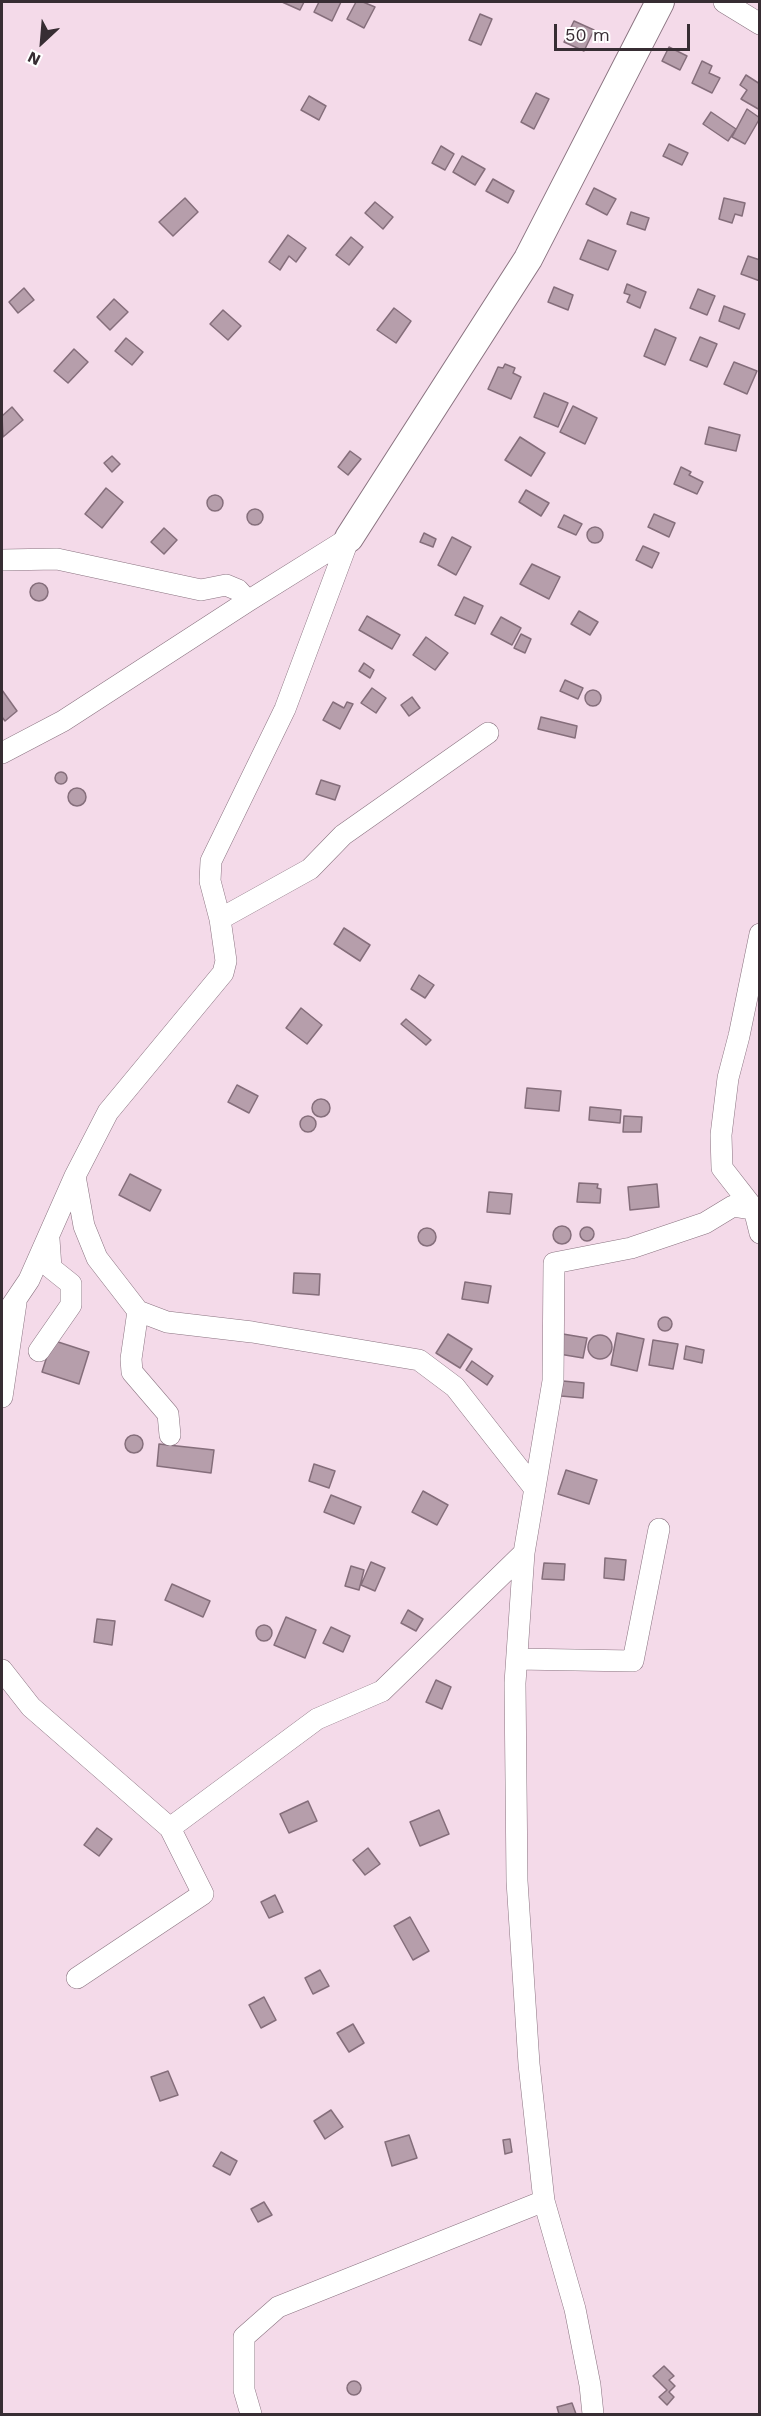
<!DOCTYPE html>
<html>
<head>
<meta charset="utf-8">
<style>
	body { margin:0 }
	#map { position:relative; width:761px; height:2416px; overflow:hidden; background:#f4dae9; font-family:"Work Sans",sans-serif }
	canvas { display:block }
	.frame { position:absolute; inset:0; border:3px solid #372d33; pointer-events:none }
	.north { position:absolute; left:12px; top:12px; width:60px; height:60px; -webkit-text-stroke:4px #fff; paint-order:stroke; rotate:206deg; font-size:16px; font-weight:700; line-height:24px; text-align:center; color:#372d33 }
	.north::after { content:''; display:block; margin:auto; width:21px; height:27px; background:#372d33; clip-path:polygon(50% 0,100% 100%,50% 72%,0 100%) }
	.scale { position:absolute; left:554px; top:24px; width:136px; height:27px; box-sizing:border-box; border:3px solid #372d33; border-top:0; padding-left:8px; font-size:18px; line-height:21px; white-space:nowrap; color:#372d33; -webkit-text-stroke:4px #fff; paint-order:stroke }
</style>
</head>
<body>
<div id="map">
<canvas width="761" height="2416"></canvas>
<div class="frame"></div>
<div class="north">N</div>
<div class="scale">50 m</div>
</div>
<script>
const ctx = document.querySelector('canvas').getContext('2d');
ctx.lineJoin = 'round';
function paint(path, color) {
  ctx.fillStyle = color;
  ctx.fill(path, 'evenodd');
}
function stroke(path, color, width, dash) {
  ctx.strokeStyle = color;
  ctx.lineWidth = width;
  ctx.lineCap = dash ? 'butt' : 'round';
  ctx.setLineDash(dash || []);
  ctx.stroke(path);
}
const building = new Path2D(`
	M282,2H304L300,10Z
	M319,2H341L332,21L314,12Z
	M356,2H363L375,7L364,28L347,19Z
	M480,14L492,19L481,45L469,40Z
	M574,21L594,30L584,51L564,42Z
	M669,47L687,56L680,70L662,61Z
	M702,61L712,66L709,73L720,78L712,93L692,83Z
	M746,75L760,84V110L741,99L747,90L740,85Z
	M536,93L549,99L534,129L521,122Z
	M309,96L326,106L319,120L301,110Z
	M747,109L760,118L745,144L732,137Z
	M711,112L736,129L728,141L703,124Z
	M669,144L688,153L682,165L663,156Z
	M441,146L454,154L445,170L432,163Z
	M462,156L485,169L475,185L453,172Z
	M493,179L514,191L508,203L486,191Z
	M594,188L616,199L607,215L586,204Z
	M185,198L198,212L173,236L159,222Z
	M724,198L745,203L742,216L735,214L732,223L719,219Z
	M375,202L393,217L383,229L365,213Z
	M631,212L649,218L645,230L627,224Z
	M288,235L306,248L296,262L289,256L280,270L269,262Z
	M351,237L363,247L349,265L336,255Z
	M588,240L616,251L608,270L580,259Z
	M748,256L760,260V281L741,274Z
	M627,284L646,292L640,308L627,302L630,295L624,293Z
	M554,287L573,295L568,310L548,302Z
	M24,288L34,300L18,313L9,302Z
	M698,289L715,296L707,315L690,308Z
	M114,299L128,312L110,330L97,317Z
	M724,306L745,314L739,329L719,321Z
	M394,308L411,321L396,343L377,330Z
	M223,310L241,326L228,340L210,324Z
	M655,329L676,338L665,365L644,356Z
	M700,337L717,344L707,367L690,360Z
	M126,338L143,352L132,365L115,351Z
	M74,349L88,362L68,383L54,371Z
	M734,362L757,371L747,394L724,384Z
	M505,364L515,368L513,373L521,377L511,399L488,389L498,367L503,368Z
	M544,393L568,403L558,427L534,417Z
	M573,406L597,418L585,444L560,432Z
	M12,407L23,420L3,437L2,416Z
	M709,427L740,435L736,451L705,444Z
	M520,437L545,453L531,476L505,460Z
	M350,451L361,459L348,475L338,467Z
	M112,456L120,464L112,472L104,463Z
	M681,467L691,472L689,475L703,482L697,494L674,484Z
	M106,488L123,502L102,528L85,514Z
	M526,490L549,503L541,516L519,502Z
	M207 503a8 8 0 1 1 16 0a8 8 0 1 1-16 0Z
	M247 517a8 8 0 1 1 16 0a8 8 0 1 1-16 0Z
	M654,514L675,523L669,537L648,527Z
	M564,515L582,524L576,535L558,527Z
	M587 535a8 8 0 1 1 16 0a8 8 0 1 1-16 0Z
	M164,528L177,540L164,554L151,542Z
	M424,533L436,539L433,547L420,542Z
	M452,537L471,547L456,575L438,565Z
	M643,546L659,553L652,568L636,560Z
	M532,564L560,577L549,599L520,584Z
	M30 592a9 9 0 1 1 18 0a9 9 0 1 1-18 0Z
	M464,597L483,606L475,624L455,615Z
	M579,611L598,622L590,635L571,624Z
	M367,616L400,635L392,649L359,630Z
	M501,617L521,628L512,645L491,634Z
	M521,634L531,639L525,653L514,648Z
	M426,637L448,653L435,670L413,655Z
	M364,663L374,670L370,678L359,671Z
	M565,680L583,688L578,699L560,691Z
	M372,688L386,698L376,713L361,703Z
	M2,690L17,711L5,721L2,717Z
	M585 698a8 8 0 1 1 16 0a8 8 0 1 1-16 0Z
	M412,697L420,708L409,716L401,705Z
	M333,702L344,708L347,702L353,704L340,729L323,720Z
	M541,717L577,726L575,738L538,729Z
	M55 778a6 6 0 1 1 12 0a6 6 0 1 1-12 0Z
	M321,780L340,786L335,800L316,794Z
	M68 797a9 9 0 1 1 18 0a9 9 0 1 1-18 0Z
	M344,928L370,945L360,961L334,944Z
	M419,975L434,985L425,998L411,989Z
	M301,1008L322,1025L307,1044L286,1028Z
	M406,1019L431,1040L426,1045L401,1024Z
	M237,1085L258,1096L249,1113L228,1102Z
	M527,1088L561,1091L559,1111L525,1108Z
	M312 1108a9 9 0 1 1 18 0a9 9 0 1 1-18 0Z
	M590,1107L621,1110L620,1123L589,1120Z
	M300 1124a8 8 0 1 1 16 0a8 8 0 1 1-16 0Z
	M624,1116L642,1117L641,1132H623Z
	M130,1174L161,1190L150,1211L119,1195Z
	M579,1183L598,1184L597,1188L601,1189L600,1203L577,1202Z
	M657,1184L659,1207L630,1210L628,1187Z
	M489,1192L512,1194L510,1214L487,1212Z
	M553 1235a9 9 0 1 1 18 0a9 9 0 1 1-18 0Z
	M580 1234a7 7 0 1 1 14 0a7 7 0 1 1-14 0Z
	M418 1237a9 9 0 1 1 18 0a9 9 0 1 1-18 0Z
	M294,1273L320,1274L319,1295L293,1293Z
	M465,1282L491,1286L488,1303L462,1299Z
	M658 1324a7 7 0 1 1 14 0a7 7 0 1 1-14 0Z
	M617,1333L644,1339L637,1371L611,1365Z
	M448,1334L472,1349L460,1368L436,1353Z
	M563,1334L587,1338L583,1358L559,1354Z
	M588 1347a12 12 0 1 1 24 0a12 12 0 1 1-24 0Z
	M52,1340L89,1352L79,1384L42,1372Z
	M653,1340L678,1344L673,1369L649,1365Z
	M686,1346L704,1350L702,1363L684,1359Z
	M472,1361L493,1376L487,1385L466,1370Z
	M563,1381L584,1383L583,1398L561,1396Z
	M125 1444a9 9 0 1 1 18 0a9 9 0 1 1-18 0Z
	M159,1444L214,1450L211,1473L157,1466Z
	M314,1464L335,1471L329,1488L309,1481Z
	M566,1470L597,1480L589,1504L558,1494Z
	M423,1491L448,1505L437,1525L412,1512Z
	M331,1495L361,1507L354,1524L324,1512Z
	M605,1558L626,1560L624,1580L604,1578Z
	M371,1562L385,1568L375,1591L361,1585Z
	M544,1563L565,1564L564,1580L542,1579Z
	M351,1566L364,1570L359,1590L345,1586Z
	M172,1584L210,1601L203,1617L165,1600Z
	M408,1610L423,1619L416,1631L401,1623Z
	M286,1617L316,1630L305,1658L274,1645Z
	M97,1619L115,1621L112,1645L94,1642Z
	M256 1633a8 8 0 1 1 16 0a8 8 0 1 1-16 0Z
	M331,1627L350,1636L343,1652L323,1643Z
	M436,1680L451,1687L442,1709L426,1702Z
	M308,1801L317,1821L289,1833L280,1814Z
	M439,1810L449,1834L420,1846L410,1822Z
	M97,1828L112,1839L99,1856L84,1845Z
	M368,1848L380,1864L365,1875L353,1860Z
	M275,1895L283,1912L269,1918L261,1902Z
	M410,1917L429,1951L413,1960L394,1926Z
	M320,1970L329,1986L313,1994L305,1978Z
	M264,1997L276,2020L261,2028L249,2005Z
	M353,2024L364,2043L349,2052L337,2033Z
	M168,2071L178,2095L160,2101L151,2077Z
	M331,2110L343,2127L325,2139L314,2121Z
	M409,2135L417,2158L392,2166L385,2142Z
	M510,2139L512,2152L505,2154L503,2140Z
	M221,2152L237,2161L230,2175L213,2166Z
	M264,2202L272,2215L258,2222L251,2209Z
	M664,2366L674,2376L669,2380L675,2386L669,2392L674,2397L667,2405L659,2397L667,2390L653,2376Z
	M347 2388a7 7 0 1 1 14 0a7 7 0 1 1-14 0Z
	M572,2403L576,2414H559L557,2407Z`);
paint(building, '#b69eab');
stroke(building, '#856e7b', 1.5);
const street = new Path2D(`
	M724,2L760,24
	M2,560L57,559L201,590L226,585L238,590L248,601
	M2,753L63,721L248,601L349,538
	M220,919L310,869L343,835L488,733
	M760,934L739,1036L728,1078L721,1135L722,1168L754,1209L760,1233
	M75,1176L84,1226L97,1258L138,1311L167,1322L252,1332L419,1360L455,1387L535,1489
	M138,1311L131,1359L132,1372L168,1414L170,1435
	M2,1320L29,1280L75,1176L108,1112L223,973L226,961L220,919L210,881L211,861L285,709L349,538
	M39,1351L71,1305V1284L51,1268L49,1239
	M2,1397L16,1303
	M517,1659L633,1661L659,1529
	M2,1670L31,1707L170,1828
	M77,1978L203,1894L170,1828L317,1719L382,1691L524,1553
	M251,2414L244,2390V2337L278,2307L544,2201
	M593,2414L590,2385L575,2309L544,2201L529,2064L517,1881L515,1683L524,1553L553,1381L554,1263L631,1248L705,1223L733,1206L760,1210`);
const secondary = new Path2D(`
	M349,538L528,259L660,2`);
stroke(street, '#8a7380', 22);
stroke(secondary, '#8a7380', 30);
stroke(street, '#fff', 21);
stroke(secondary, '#fff', 28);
</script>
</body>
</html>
